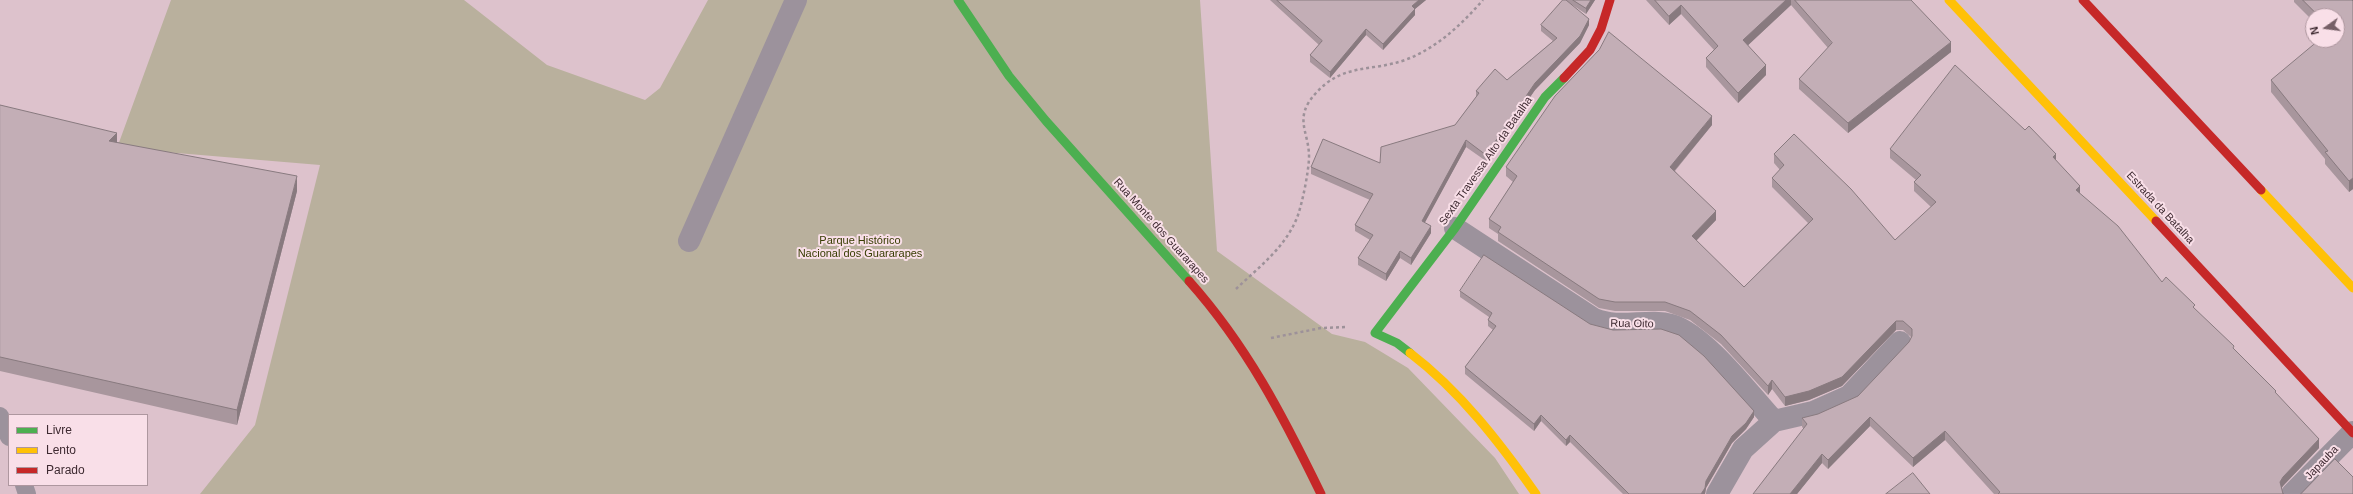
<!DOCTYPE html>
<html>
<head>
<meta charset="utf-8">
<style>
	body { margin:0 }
	#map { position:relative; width:2353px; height:494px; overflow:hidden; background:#ddc2cc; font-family:Arial,sans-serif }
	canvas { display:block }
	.legend { position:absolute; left:8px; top:414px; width:140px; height:72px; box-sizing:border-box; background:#f9dfe8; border:1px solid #ae979f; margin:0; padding:5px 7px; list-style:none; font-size:12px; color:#3e2a31 }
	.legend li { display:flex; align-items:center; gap:8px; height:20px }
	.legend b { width:20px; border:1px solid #ae979f }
	.north { position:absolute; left:2305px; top:8px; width:40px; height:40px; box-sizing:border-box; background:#f9dfe8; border:1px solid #ae979f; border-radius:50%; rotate:256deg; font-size:11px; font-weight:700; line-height:16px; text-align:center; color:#3e2a31 }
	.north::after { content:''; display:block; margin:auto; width:14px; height:18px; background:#765f67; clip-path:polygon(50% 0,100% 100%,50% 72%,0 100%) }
</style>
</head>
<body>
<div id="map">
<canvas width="2353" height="494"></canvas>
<ul class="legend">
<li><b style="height:5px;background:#4caf50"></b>Livre</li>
<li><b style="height:5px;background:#ffc107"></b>Lento</li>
<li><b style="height:5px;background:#c62828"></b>Parado</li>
</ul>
<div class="north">N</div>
</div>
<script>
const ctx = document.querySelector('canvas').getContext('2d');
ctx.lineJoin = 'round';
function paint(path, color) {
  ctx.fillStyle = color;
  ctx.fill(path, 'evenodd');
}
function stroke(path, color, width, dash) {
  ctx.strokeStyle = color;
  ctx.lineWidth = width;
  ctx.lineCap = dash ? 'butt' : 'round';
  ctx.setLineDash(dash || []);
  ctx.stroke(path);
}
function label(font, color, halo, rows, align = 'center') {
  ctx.font = font + ' Arial,sans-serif';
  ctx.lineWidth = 4;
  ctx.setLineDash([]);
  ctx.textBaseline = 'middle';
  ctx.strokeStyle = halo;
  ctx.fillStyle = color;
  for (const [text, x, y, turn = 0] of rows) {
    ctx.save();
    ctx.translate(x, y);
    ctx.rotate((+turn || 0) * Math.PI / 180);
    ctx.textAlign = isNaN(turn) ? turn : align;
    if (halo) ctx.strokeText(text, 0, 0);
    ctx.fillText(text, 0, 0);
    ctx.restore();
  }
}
paint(new Path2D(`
	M171,0H464L547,65L645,100L660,88L708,0H1200L1217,251L1332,334L1365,342L1408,368L1495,458L1519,494H200L255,425L320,165L117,148Z`), '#b9b09d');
stroke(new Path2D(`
	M1236,289C1259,267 1287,246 1298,215C1303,200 1308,174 1309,159C1310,132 1292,119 1316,93C1343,63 1371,72 1405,60C1437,48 1461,25 1483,0
	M1271,338L1321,328L1347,327`), '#9d9199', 2.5, [3, 3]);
stroke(new Path2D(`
	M0,416L9,437
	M24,485L27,494`), '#9c929c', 18);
stroke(new Path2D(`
	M1455,228L1594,319C1620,330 1647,318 1672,325C1705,335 1750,395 1774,421
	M689,241L796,0
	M1717,494L1743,449L1774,421L1813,412L1849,396L1900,342
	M2292,494L2353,432`), '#9c929c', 22);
stroke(new Path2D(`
	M958,0L1009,76L1046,121L1189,281
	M1410,353L1397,343L1375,333L1455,228L1545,97L1564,78`), '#4caf50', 9);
stroke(new Path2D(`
	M1949,0L2156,221
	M2261,190L2353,288
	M1410,353C1460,391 1500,443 1536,494`), '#ffc107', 9);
stroke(new Path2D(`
	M2083,0L2261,190
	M1564,78L1590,50L1601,29L1610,0
	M2156,221L2353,433
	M1189,281C1247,346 1283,416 1321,494`), '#c62828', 9);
paint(new Path2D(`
	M1270,0H1426L1415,9V15L1383,50L1366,35L1330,78L1310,62V55L1319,45Z
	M1563,0H1595L1586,14L1568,2L1589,25L1580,43L1535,90L1486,161L1466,147L1424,223L1431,233L1411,265L1400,258L1386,281L1358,265V258L1370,240L1355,231V225L1370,200L1311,174V167L1380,163L1455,125L1476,97V91L1507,80L1553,41L1541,31V25Z
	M1646,0H1911L1951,52L1848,133L1799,89V79L1828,48L1791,5L1748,45L1766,75L1738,103L1706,67V58L1714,50L1681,14L1669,25Z
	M2294,0H2352L2353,1V189L2349,192L2325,164V159L2271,92V80L2337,40V16H2313V21L2294,2Z
	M0,105L117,142L297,191L237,425L0,371Z
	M1712,125L1675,171L1716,220L1696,241L1744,287L1808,223L1772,187V178L1780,170L1774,163V154L1895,240L1931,207L1914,191V182L1916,180L1890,158V149L2056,160L2080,194L2162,282L2195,310L2234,349L2276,394L2319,448L2283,486L2281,488L2283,494H2284H1994L1945,440L1913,467L1870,426L1828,469L1822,463L1797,494H1753L1804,429L1802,427V418L1818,414L1858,396L1909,342L1911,337L1903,330H1896L1842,386L1809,400L1785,406L1772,389L1768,395L1721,344L1690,320L1665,311H1615L1599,308L1498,241V234L1489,228V219L1513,182L1506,176V167Z
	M1460,291L1590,324L1754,417L1746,429L1732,443L1706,488L1705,494H1623L1570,442L1566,446L1541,421L1534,431L1465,374V367L1493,330L1488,326V320L1489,317L1460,297Z`), '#a8969d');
paint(new Path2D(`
	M1419,0H1426L1415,9V15L1383,50V44L1412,6Z
	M1591,0H1595L1586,14V8Z
	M1786,0H1791V5L1743,50V40Z
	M1681,5V14L1669,25V16Z
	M1589,19V25L1580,43L1535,90L1486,161V155L1535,83Z
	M1366,29V35L1330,78V72Z
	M1951,42V52L1848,133V123Z
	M1766,65V75L1738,103V93Z
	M1712,116V125L1670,176V167Z
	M117,133V148L109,141Z
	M1466,140V147L1422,228V221Z
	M2056,154V163L2053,157Z
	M297,176V191L237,425V410Z
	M2353,178V189L2349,192V181Z
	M2080,186V195L2076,190Z
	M1716,211V220L1692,245V236Z
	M1431,226V233L1411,265V258Z
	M1400,251V258L1386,281V274Z
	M1896,321V330L1842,386L1809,400L1785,406V397Z
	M1772,380V389L1768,395V386Z
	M1754,411V417L1746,429L1732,443L1706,488L1705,494H1701L1706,481L1732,436Z
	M1541,415V421L1534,431V424Z
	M1870,417V426L1828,469V460Z
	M1945,431V440L1913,467V458Z
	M1570,435V442L1566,446V440Z
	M2319,439V448L2283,486L2280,491V482L2283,477Z
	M1822,454V463L1797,494H1790Z`), '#887a7f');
const building = new Path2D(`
	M1277,0H1419L1412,6L1415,9L1383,44L1366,29L1330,72L1310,55L1322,41Z
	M1563,0H1566L1589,19L1580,36L1535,83L1486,155L1466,140L1422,221L1431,226L1411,258L1400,251L1386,274L1358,258L1373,235L1355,225L1373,194L1311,167L1323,139L1380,163L1381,147L1455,125L1479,93L1476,91L1495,69L1507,80L1557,38L1541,25Z
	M1573,0H1591L1586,8Z
	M1655,0H1786L1743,40L1766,65L1738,93L1706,58L1718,46L1681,5L1669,16Z
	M1795,0H1911L1951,42L1848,123L1799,79L1832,43Z
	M2303,0H2352L2353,1V178L2349,181L2325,152L2328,151L2271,80L2319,40H2337V16H2319Z
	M1609,32L1712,116L1670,167L1716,211L1692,236L1744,287L1813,219L1772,178L1784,165L1774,154L1794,134L1851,189L1895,240L1936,202L1914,182L1921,175L1890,149L1955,65L2025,130L2029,126L2056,154L2053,157L2080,186L2076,190L2118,226L2162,282L2166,277L2195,305L2193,307L2234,346L2233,348L2276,391L2275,392L2319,439L2283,477L2280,482L2283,494H2284H1998L2000,492L1945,431L1913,458L1870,417L1828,460L1822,454L1790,494H1753L1807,424L1802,418L1818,414L1858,396L1909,342L1912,336V329L1903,321H1896L1842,377L1809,391L1785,397L1772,380L1768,386L1721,335L1690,311L1665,302H1615L1599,299L1498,232L1501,227L1489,219L1517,176L1506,167L1555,96L1599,50Z
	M0,105L117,133L109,141L297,176L237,410L0,357Z
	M1484,255L1590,324L1613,330L1661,329L1679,335L1704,356L1754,411L1746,423L1732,436L1706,481L1705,488L1701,494H1629L1570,435L1566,440L1541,415L1534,424L1465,367L1496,326L1488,320L1492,313L1460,291Z
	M2335,459L2353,477V494H2301Z
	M1913,473L1930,494H1886Z`);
paint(building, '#c3aeb6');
stroke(building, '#887a7f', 1);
label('11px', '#3e2a31', '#f9dfe8', [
	["Sexta Travessa Alto da Batalha",1486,161,-55],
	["Estrada da Batalha",2160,208,47],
	["Rua Monte dos Guararapes",1161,231,48],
	["Rua Oito",1632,324,1],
	["Japauba",2322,463,-46]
]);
label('11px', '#383d03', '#f9dfe8', [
	["Parque Histórico",860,241],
	["Nacional dos Guararapes",860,254]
]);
</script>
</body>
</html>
